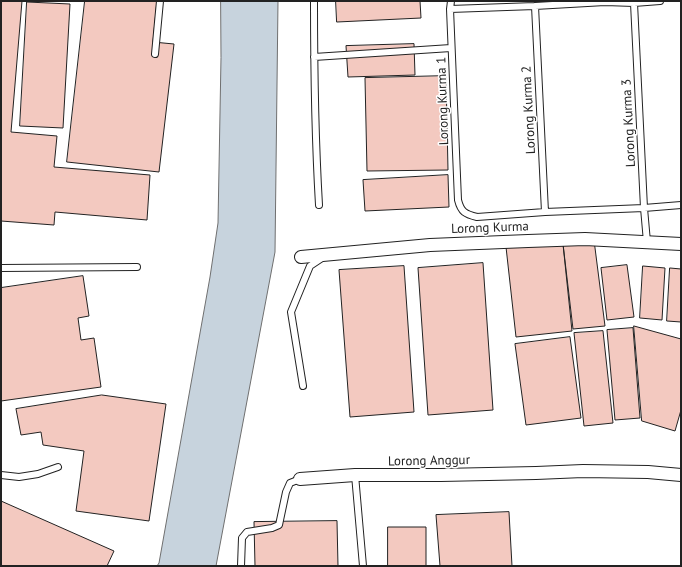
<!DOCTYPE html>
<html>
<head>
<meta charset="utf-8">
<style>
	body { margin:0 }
	#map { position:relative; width:682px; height:567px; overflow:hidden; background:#fff; font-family:"PT Sans",sans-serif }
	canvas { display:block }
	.frame { position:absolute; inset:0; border:2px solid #222; pointer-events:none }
</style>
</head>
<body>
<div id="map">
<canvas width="682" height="567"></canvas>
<div class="frame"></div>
</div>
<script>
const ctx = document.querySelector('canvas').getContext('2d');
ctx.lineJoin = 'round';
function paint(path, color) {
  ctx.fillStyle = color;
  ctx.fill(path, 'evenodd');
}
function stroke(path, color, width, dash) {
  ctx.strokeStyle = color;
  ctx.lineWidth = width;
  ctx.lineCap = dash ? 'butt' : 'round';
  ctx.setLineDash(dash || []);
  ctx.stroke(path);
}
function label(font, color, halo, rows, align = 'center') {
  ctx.font = font + ' "PT Sans",sans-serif';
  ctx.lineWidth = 3;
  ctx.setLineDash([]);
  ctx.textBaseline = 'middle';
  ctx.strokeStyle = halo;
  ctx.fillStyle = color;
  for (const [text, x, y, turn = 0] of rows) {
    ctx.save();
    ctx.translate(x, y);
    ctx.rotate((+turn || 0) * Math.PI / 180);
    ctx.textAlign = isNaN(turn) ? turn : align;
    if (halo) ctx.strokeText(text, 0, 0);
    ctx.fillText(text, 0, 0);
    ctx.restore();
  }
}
const water = new Path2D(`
	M221,1H278L275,252L216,566H157L159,563L210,277L218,223L221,58Z`);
paint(water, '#c7d3dd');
stroke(water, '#6f6f6f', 1);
const building = new Path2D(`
	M1,1H22L11,132L57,136L54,167L150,175L147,220L55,212L54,225L1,221Z
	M85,1H157L153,42L174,44L159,172L67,162Z
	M336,1H420L421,18L337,22Z
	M27,2L70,4L63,128L20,126Z
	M414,44L415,75L348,77L346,46Z
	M446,76L448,170L367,171L365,78Z
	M448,175L449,207L365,211L363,180Z
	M594,240L605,326L573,329L563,244Z
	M563,244L572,331L516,337L506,247Z
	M483,263L493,410L428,415L418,268Z
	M627,265L634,317L607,320L601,268Z
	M404,266L414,412L350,417L339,270Z
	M643,266L665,268L662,320L640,318Z
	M670,268L681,269V322L667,321Z
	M83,276L89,316L78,318L81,340L94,338L101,387L1,401V288Z
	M634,326L681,339V410L675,431L642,421Z
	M633,328L640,418L615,420L607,330Z
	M603,331L613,423L584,426L574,333Z
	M570,337L581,418L526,425L515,344Z
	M102,395L166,404L149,521L76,511L84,451L43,445L41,432L21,435L16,409Z
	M1,501L114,551L107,566H1Z
	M509,512L512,566H440L436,515Z
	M337,521L338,566H255L254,522Z
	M388,527H426V566H388Z`);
paint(building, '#f3c9c0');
stroke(building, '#222', 1);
const service = new Path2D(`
	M314,1C314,69 315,137 319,205
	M451,1L450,9L458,200C461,212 465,214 477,217L545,212L644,208L681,205
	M634,3L644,208L647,242
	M535,6L545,212
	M450,9L535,6L605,2L634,3L660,1
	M155,54L160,1
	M314,57L451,48
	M1,268L137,267
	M303,386L291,312L310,266L322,258
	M1,475L19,477L38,474L58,467
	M355,475L363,566
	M241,566L242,538L247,532L272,528L279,525L286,492L290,483L300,479`);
const minor = new Path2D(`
	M301,257L430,245L528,241L585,239L681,244
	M300,479L355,475H441L536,473L583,471L648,472L681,475`);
stroke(service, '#222', 8);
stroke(minor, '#222', 14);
stroke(service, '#fff', 6);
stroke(minor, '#fff', 12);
label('13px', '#222', '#fff', [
	["Lorong Kurma 1",443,101,-92],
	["Lorong Kurma 2",529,110,-93],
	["Lorong Kurma 3",629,123,-93],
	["Lorong Kurma",490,228,-2],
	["Lorong Anggur",429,461,-1]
]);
</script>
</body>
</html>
